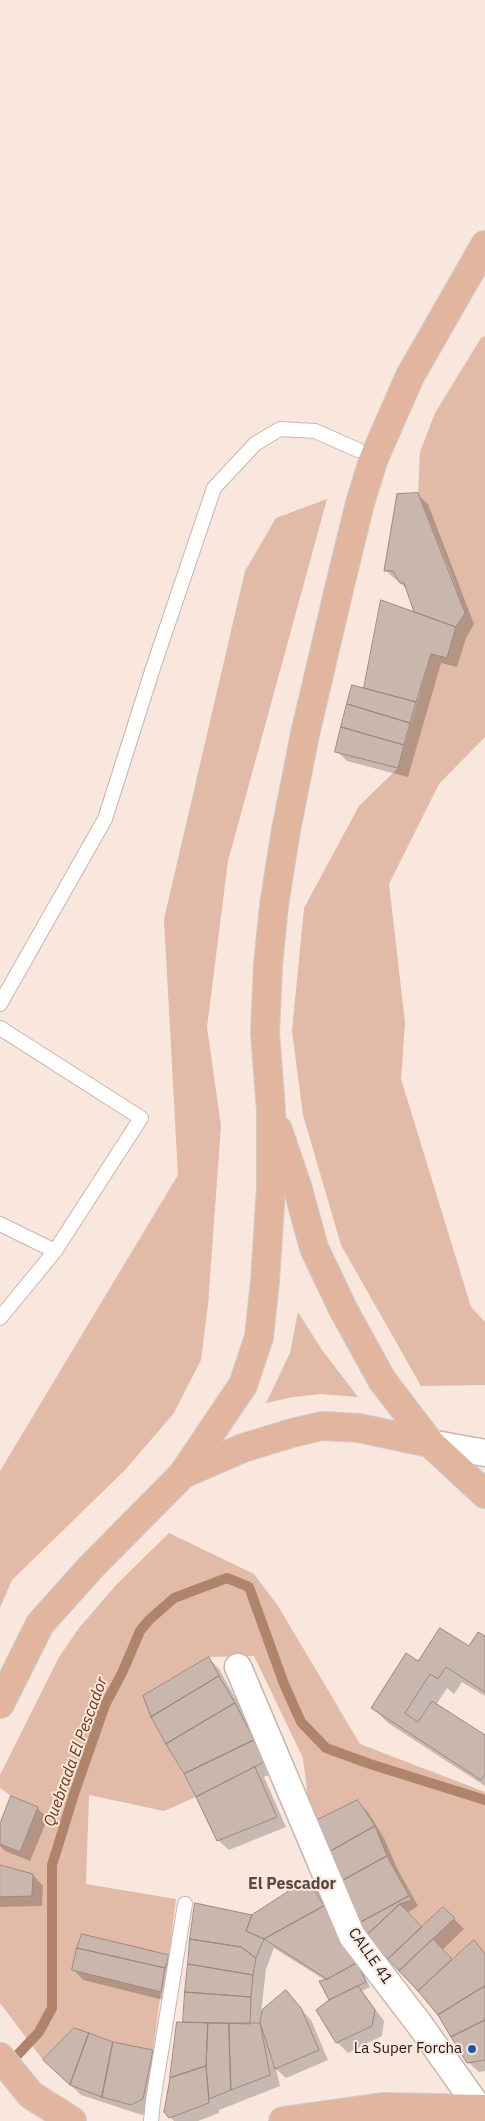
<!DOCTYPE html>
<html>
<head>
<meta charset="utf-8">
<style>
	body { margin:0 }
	canvas { display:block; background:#f9e6dd }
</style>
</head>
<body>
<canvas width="485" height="2121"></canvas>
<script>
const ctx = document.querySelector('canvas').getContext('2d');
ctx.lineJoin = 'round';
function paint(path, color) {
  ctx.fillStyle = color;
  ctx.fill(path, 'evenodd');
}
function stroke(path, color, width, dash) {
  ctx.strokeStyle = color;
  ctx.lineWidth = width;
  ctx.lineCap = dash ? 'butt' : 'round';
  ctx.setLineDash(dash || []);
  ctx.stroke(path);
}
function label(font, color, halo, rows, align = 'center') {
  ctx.font = font + ' "IBM Plex Sans",sans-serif';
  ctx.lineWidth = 4;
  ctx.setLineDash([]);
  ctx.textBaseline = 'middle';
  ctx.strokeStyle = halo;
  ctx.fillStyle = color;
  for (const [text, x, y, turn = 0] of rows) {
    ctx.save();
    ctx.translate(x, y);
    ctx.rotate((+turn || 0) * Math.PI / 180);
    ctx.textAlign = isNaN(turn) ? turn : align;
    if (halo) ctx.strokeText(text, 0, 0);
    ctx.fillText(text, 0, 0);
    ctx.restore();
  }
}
paint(new Path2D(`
	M485,336V737L439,784L389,884L405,1023L401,1079L471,1307L485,1322V1385L421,1386L341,1245L303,1115L292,1031L304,908L359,806L398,768L431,654L447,658L456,627L465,613L452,576L418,493L420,452L435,413L481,338Z
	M327,499L228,861L207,1027L221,1126L208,1305L201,1360L174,1413L125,1470L12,1580L0,1608V1471L178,1175L164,919L245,571L276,518Z
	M298,1312L322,1350L358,1397L321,1394L293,1397L266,1403L290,1353Z
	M169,1533L254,1574L278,1606L360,1744L485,1792V1954L474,1940L452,1959L433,1939L454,1918L443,1907L422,1927L400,1904L412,1900L387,1856L375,1826L359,1800L311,1823L303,1758L254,1656L209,1657L144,1696L151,1717L196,1797L164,1811L89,1795L86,1884L176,1899L169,1955L82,1934L72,1970L161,1992L153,2050L113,2042L74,2028L43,2060L0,2003V1897L32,1896L33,1874L0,1865V1844L20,1852L38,1807L11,1796L0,1788V1775L59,1657L79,1628L117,1584Z`), '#e1bba7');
paint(new Path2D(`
	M417,494L428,504L474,624L466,638L457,667L441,663L408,777L347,761L337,751L365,690L382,602L417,614L408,590L385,570Z
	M485,1638V1696L462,1682L454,1694L447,1688L436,1705L485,1737V1786L388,1723L372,1707L418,1663L469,1648Z
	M208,1658L219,1669L244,1714L273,1773L264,1777L286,1827L229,1850L218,1840L185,1773Z
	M358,1801L368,1812L384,1838L397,1868L418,1906L407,1913L422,1928L443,1908L464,1929L442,1950L452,1960L474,1942L485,1953V2071L479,2072L468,2062L439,2014L367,1935Z
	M37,1808L48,1818L30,1861L5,1851L0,1846V1828Z
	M0,1866L33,1875L43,1886L42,1906L0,1907Z
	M308,1880L318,1890L366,1974L364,1975L370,1987L362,1991L384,2021L382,2036L348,2053L337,2042L330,2000L321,1982L325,1980L274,1948L266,1969L261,2013L286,1992L311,2020L328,2060L286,2078L276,2069L280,2086L219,2110V2113L198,2121H174L170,2117L184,2023L191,1940L252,1916Z
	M168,1956L178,1967L171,2002L83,1980L73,1969Z
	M112,2043L152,2051L162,2061L153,2109L142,2115L81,2095L45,2060Z`), '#0003');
stroke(new Path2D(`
	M8,2065L39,2032L52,2008V1865L74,1794L105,1705L122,1673L140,1631L149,1620L174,1598L227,1578L249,1587L284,1684L301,1722L326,1748L370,1764L485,1800`), '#b0836b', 10);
const building = new Path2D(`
	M418,493L465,613L456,627L414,612L404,583H400L393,571H384L397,494Z
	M381,600L456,627L447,658L431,654L416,702L364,688Z
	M352,685L416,702L410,723L347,704Z
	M347,704L410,723L404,745L341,727Z
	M341,727L404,745L398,768L335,752Z
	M440,1628L469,1646L478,1632L485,1636V1692L446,1667L438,1679L430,1674L405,1713L418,1722L432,1701L485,1735V1774L481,1780L371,1708L406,1653L418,1661Z
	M209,1657L219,1676L151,1717L143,1696Z
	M219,1676L235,1703L166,1744L151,1717Z
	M235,1703L254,1740L184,1774L166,1744Z
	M254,1740L264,1762L196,1797L184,1774Z
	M255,1767L277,1817L217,1841L196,1797Z
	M11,1796L38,1807L20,1852L0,1844V1824Z
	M358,1800L375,1826L324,1855L311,1823Z
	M375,1826L387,1856L338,1883L324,1855Z
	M387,1856L409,1896L361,1922L338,1883Z
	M0,1865L33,1874L32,1896L0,1897Z
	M308,1879L324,1906L264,1939L246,1931L252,1915Z
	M409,1896L412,1900L400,1904L366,1936L361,1922Z
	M195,1903L252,1915L246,1931L264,1939L256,1958L241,1947L190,1939Z
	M400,1904L422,1927L388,1959L366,1936Z
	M324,1906L357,1963L327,1979L264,1939Z
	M443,1907L455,1918L399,1971L388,1959Z
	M82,1934L169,1955L165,1968L77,1948Z
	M190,1939L241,1947L256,1958L253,1975L188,1964Z
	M433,1939L452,1959L418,1991L399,1971Z
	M474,1940L485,1954V1986L438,2015L418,1991Z
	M77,1948L165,1968L161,1992L72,1970Z
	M357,1963L366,1982L329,2000L319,1981L327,1979Z
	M188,1964L253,1975L251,1997L185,1992Z
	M358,1986L375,2010L372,2026L336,2043L316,2010L329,2000Z
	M485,1986V2020L451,2037L438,2015Z
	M286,1990L301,2008L319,2050L275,2069L260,2023L262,2010Z
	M185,1992L251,1997L250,2024L183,2022Z
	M485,2020V2060L467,2063L451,2037Z
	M177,2022L208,2023L206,2066L170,2078Z
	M208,2023H229L231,2090L209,2099L206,2066Z
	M229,2023H260L270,2075L231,2090Z
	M74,2028L89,2033L70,2085L43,2060Z
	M89,2033L113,2042L102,2097L70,2085Z
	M113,2042L153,2050L143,2099L131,2105L102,2097Z
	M206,2066L209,2103L169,2118L164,2112L170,2078Z`);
paint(building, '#c9b7ae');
stroke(building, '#9a8980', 1);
const service = new Path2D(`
	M0,1004L105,819L153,668L214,488L255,444L280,429L315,431L358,450
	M0,1028L141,1118L55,1251L0,1318
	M0,1224L55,1251
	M151,2121L153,2101L185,1904`);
const minor = new Path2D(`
	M430,1443L485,1453
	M238,1667L352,1936L420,2025L485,2117`);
const primary = new Path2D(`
	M278,1130L297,1186L314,1248L343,1309L382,1380L430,1443L485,1494
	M183,1474L243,1448L292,1433L322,1426L359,1428L430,1443
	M0,1704L40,1624L90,1568L183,1474L243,1385L259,1337L265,1281L271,1188V1110L265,1033L268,965L274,905L286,830L305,734L339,589L360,503L374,458L410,376L485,245
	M0,2057L31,2095L72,2121
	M283,2121L383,2107L485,2109`);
stroke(service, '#c8b6ad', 16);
stroke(minor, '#c8b6ad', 29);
stroke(primary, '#cdcccb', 30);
stroke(service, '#fff', 14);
stroke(minor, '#fff', 26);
stroke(primary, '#e1b59e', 28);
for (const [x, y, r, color] of [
	[472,2049,5,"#1d57a9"]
]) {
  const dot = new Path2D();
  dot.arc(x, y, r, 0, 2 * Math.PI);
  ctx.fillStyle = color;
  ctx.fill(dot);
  stroke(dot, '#f9e6dd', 2);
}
label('15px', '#1d1713', '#f9e6dd', [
	["CALLE 41",370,1956,55]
]);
label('15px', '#1d1713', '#f9e6dd', [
	["La Super Forcha",462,2049]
], 'right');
label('italic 16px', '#6c3312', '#f9e6dd', [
	["Quebrada El Pescador",76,1752,-70]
]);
label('bold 16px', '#584942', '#f9e6dd', [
	["El Pescador",292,1884]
]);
</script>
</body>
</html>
